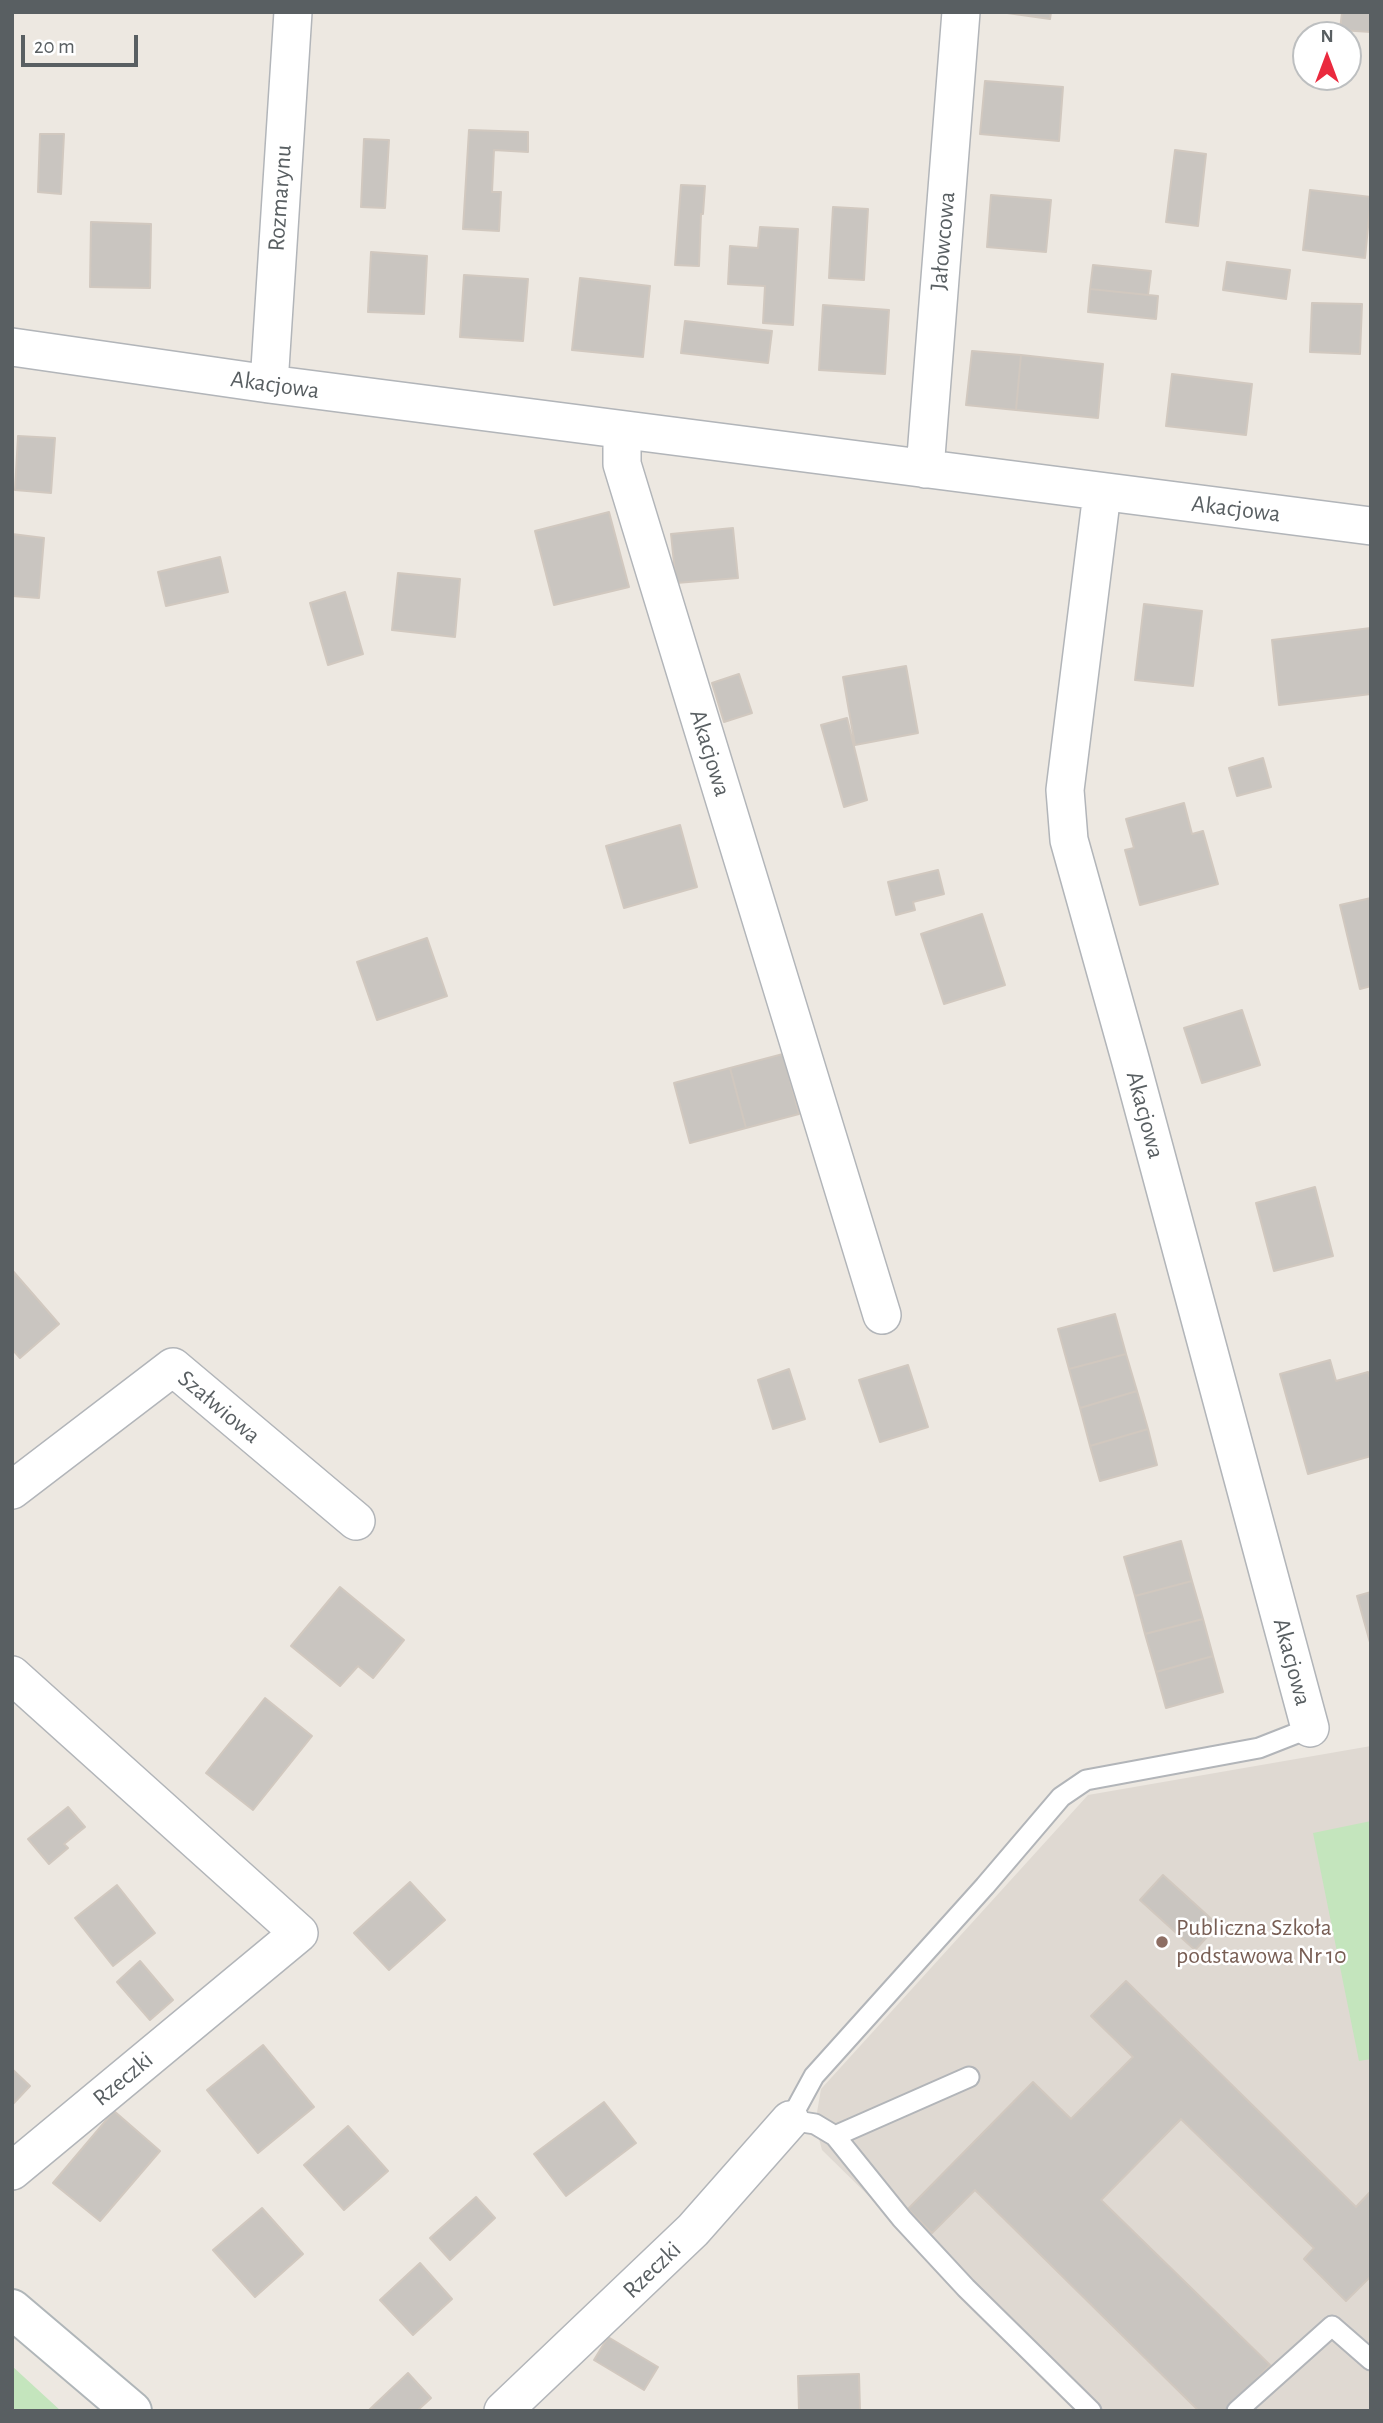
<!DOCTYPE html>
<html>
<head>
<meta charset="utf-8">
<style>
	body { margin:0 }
	#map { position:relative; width:1383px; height:2423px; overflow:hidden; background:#ede8e1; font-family:"Alegreya Sans",sans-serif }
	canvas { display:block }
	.frame { position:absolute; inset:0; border:14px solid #595f62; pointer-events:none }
	.north { position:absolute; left:1292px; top:21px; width:70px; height:70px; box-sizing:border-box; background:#fff; border:2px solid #bdbfc0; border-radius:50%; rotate:0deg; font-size:19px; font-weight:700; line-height:28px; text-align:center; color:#595f62 }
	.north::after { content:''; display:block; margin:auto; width:24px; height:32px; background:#ea2a3e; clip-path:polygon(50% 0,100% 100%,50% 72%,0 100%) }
	.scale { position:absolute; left:21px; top:35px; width:117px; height:32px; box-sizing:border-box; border:4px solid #595f62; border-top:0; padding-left:9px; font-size:21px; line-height:24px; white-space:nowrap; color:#595f62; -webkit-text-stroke:5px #fff; paint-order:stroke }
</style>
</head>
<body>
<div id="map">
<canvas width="1383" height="2423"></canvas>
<div class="frame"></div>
<div class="north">N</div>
<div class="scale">20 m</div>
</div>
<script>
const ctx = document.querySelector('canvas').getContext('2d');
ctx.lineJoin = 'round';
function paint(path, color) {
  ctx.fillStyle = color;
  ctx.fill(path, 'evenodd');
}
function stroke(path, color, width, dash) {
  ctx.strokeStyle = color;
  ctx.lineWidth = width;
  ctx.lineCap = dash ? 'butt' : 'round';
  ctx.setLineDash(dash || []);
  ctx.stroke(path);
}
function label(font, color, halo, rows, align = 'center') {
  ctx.font = font + ' "Alegreya Sans",sans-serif';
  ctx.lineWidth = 5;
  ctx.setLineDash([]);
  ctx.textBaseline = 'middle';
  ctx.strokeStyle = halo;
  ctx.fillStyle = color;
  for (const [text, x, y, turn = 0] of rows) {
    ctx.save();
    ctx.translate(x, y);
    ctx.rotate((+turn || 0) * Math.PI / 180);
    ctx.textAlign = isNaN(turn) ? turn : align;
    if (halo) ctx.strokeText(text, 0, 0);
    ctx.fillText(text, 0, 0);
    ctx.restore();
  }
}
paint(new Path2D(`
	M1371,1746V2411H1088L822,2150L815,2124L821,2089L1088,1795Z`), '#dfd9d2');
paint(new Path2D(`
	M1371,1821V2059L1359,2061L1313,1833Z
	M12,2366L61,2411H12Z`), '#c4e5bd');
const building = new Path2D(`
	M1000,12H1051L1050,19Z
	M1342,12H1371V32L1340,30Z
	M985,81L1063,87L1059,141L980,134Z
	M469,130L528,132V152L494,150L492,192H501L499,231L463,229Z
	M40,134H64L61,194L38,192Z
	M364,139L389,140L385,208L361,207Z
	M1175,150L1206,154L1198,226L1166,222Z
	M681,185L705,186L703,214H701L699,266L675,265Z
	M1310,190L1371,197L1365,258L1303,250Z
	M991,195L1051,200L1046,252L987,247Z
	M833,207L868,209L864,280L829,278Z
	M91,222L151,224L150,288L90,287Z
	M760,227L798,229L793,325L763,323L765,286L728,284L730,246L758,248Z
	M371,252L427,256L424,314L368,312Z
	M1227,262L1290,270L1286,299L1223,290Z
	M1093,265L1151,271L1148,295L1090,289Z
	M464,275L528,279L523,341L460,337Z
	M580,278L650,286L643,357L572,350Z
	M1090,289L1158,296L1156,319L1088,312Z
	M1312,303L1362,304L1360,354L1310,352Z
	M823,305L889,310L885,374L819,370Z
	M685,321L772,331L768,363L681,353Z
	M972,351L1021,355L1016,410L966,405Z
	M1021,355L1103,364L1098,418L1016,410Z
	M1172,374L1252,384L1246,435L1166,426Z
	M18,436L55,438L51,493L15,490Z
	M609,512L629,587L554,605L535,531Z
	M733,528L738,578L676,583L671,534Z
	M12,534L44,538L39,598L12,596Z
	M220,557L228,592L166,606L158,572Z
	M398,573L460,579L455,637L392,630Z
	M345,592L363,654L328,665L310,603Z
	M1144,604L1202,611L1193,686L1135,680Z
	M1371,628V694L1279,705L1272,640Z
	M906,666L918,733L855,745L843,677Z
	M739,674L752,713L724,722L712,683Z
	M847,718L867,800L844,807L821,725Z
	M1263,758L1271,787L1237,796L1229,768Z
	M1184,803L1192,834L1203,831L1218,884L1140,905L1125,850L1134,848L1126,819Z
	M680,825L697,887L624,908L606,846Z
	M938,870L944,894L913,902L915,910L896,915L888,882Z
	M1371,898V986L1360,989L1340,905Z
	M982,914L1005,985L944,1004L921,934Z
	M427,938L447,996L377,1020L357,962Z
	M1242,1010L1260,1065L1202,1083L1184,1028Z
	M783,1054L799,1114L746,1128L730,1068Z
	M730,1068L746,1128L690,1143L674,1083Z
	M1315,1187L1333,1256L1274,1271L1256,1203Z
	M12,1270L59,1324L20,1358L12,1349Z
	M1115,1314L1126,1354L1069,1369L1058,1329Z
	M1126,1354L1137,1391L1080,1408L1069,1369Z
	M1330,1360L1336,1381L1368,1372L1371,1381V1456L1308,1474L1280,1374Z
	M908,1365L928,1427L880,1442L859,1380Z
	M789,1369L805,1419L773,1429L758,1380Z
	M1137,1391L1148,1429L1090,1446L1080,1408Z
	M1148,1429L1157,1465L1100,1481L1090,1446Z
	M1181,1541L1192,1581L1135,1596L1124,1557Z
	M1192,1581L1203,1619L1145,1634L1135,1596Z
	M340,1587L404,1640L373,1678L358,1666L340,1686L291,1646Z
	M1371,1592V1646L1357,1596Z
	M1203,1619L1213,1656L1156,1672L1145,1634Z
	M1213,1656L1223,1692L1166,1708L1156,1672Z
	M265,1698L312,1736L253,1810L206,1773Z
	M68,1807L85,1827L64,1844L68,1848L49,1864L28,1839Z
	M1163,1875L1218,1925L1195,1950L1140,1900Z
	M410,1882L445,1920L389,1970L354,1933Z
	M117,1885L155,1933L113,1966L75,1918Z
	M140,1961L173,2000L150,2020L117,1982Z
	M1126,1981L1356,2207L1371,2191V2276L1346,2301L1304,2259L1314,2248L1181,2119L1101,2200L1270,2365L1226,2411H1199L975,2190L932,2233L908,2209L1033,2082L1071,2119L1133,2057L1091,2016Z
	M263,2045L314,2107L258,2153L207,2090Z
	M12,2069L30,2086L12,2105Z
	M604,2102L636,2143L566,2196L534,2154Z
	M114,2111L160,2151L100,2221L53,2183Z
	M348,2126L388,2171L344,2210L304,2165Z
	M476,2197L495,2218L450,2260L430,2238Z
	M262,2208L303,2254L255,2297L213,2250Z
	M420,2263L452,2299L413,2335L380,2300Z
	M608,2337L658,2367L644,2390L594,2360Z
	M408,2373L431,2398L417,2411H368Z
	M859,2374L860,2411H799L798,2376Z`);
paint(building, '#c9c5c0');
stroke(building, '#d1c8bf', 2);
const lane = new Path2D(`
	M969,2077L835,2136L815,2124L790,2120L814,2076L985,1886L1061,1797L1086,1780L1259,1748L1310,1728
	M835,2136L902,2219L966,2288L1091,2411
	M1237,2411L1332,2326L1371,2360`);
const street = new Path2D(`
	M12,347L269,384L1371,526
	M269,384L293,12
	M622,431V464L882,1315
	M925,469L961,12
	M1102,493L1065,790L1069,840L1131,1062L1310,1728
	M12,1490L173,1367L356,1521
	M12,1675L299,1933L12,2171
	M503,2411L693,2230L790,2120`);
const secondary = new Path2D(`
	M12,2309L132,2411`);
stroke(lane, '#b2b5b9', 23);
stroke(street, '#b2b5b9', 40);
stroke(secondary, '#b0b6b9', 42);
stroke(lane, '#fff', 19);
stroke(street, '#fff', 37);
stroke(secondary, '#fff', 38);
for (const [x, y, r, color] of [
	[1162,1942,7,"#8d6e63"]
]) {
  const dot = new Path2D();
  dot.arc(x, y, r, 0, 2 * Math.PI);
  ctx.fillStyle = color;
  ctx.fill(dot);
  stroke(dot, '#fff', 2.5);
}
label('24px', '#595f62', '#fff', [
	["Rozmarynu",280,198,-86],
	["Jałowcowa",943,241,-85],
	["Akacjowa",275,385,8],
	["Akacjowa",1236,509,7],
	["Akacjowa",710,753,73],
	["Akacjowa",1145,1115,75],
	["Szałwiowa",219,1407,40],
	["Akacjowa",1292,1662,75],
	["Rzeczki",123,2079,-40],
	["Rzeczki",652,2270,-44]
]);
label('24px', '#785e54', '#fff', [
	["Publiczna Szkoła",1176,1928],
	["podstawowa Nr 10",1176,1956]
], 'left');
</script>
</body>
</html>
